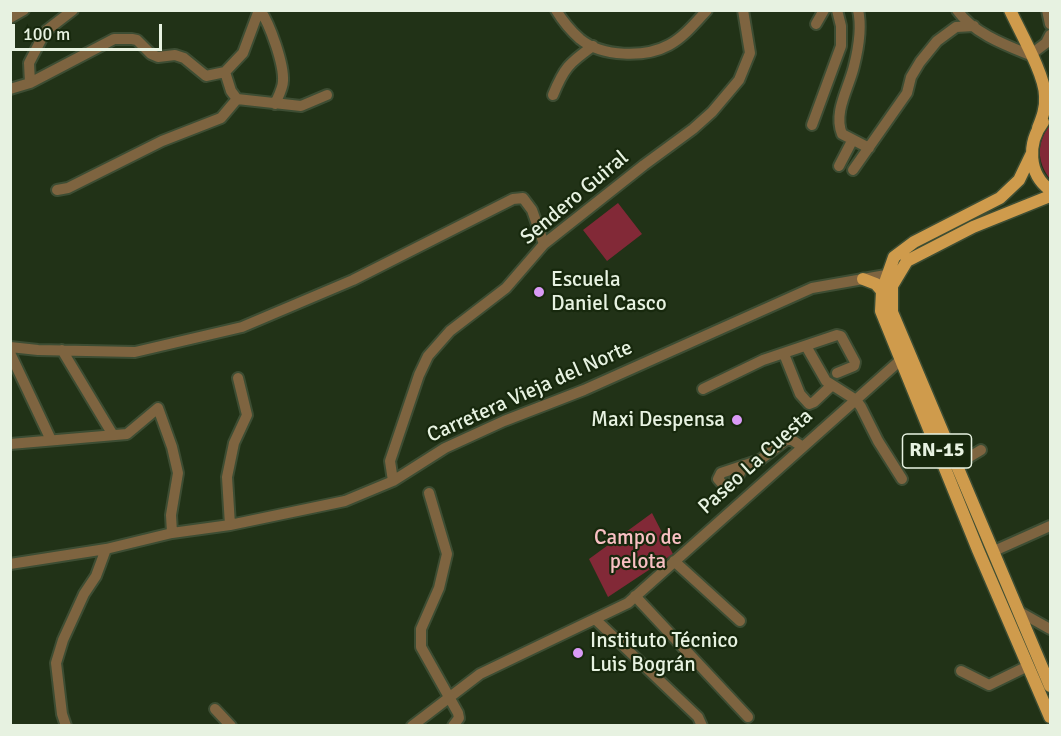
<!DOCTYPE html>
<html>
<head>
<meta charset="utf-8">
<style>
	body { margin:0 }
	#map { position:relative; width:1061px; height:736px; overflow:hidden; background:#213217; font-family:Signika,sans-serif }
	canvas { display:block }
	.frame { position:absolute; inset:0; border:12px solid #e7f2e1; pointer-events:none }
	.scale { position:absolute; left:12px; top:24px; width:150px; height:27px; box-sizing:border-box; border:3px solid #e7f2e1; border-top:0; padding-left:8px; font-size:18px; line-height:21px; white-space:nowrap; color:#e7f2e1; -webkit-text-stroke:4px #17280d; paint-order:stroke }
</style>
</head>
<body>
<div id="map">
<canvas width="1061" height="736"></canvas>
<div class="frame"></div>
<div class="scale">100 m</div>
</div>
<script>
const ctx = document.querySelector('canvas').getContext('2d');
ctx.lineJoin = 'round';
function paint(path, color) {
  ctx.fillStyle = color;
  ctx.fill(path, 'evenodd');
}
function stroke(path, color, width, dash) {
  ctx.strokeStyle = color;
  ctx.lineWidth = width;
  ctx.lineCap = dash ? 'butt' : 'round';
  ctx.setLineDash(dash || []);
  ctx.stroke(path);
}
function label(font, color, halo, rows, align = 'center') {
  ctx.font = font + ' Signika,sans-serif';
  ctx.lineWidth = 4.5;
  ctx.setLineDash([]);
  ctx.textBaseline = 'middle';
  ctx.strokeStyle = halo;
  ctx.fillStyle = color;
  for (const [text, x, y, turn = 0] of rows) {
    ctx.save();
    ctx.translate(x, y);
    ctx.rotate((+turn || 0) * Math.PI / 180);
    ctx.textAlign = isNaN(turn) ? turn : align;
    if (halo) ctx.strokeText(text, 0, 0);
    ctx.fillText(text, 0, 0);
    ctx.restore();
  }
}
paint(new Path2D(`
	M1050,125V179C1037,162 1036,143 1050,125Z
	M618,203L642,234L607,261L583,230Z
	M652,513L673,554L608,597L589,559Z`), '#822937');
const minor = new Path2D(`
	M260,10C270,24 284,64 283,81C283,88 278,97 275,104
	M556,10C562,20 571,31 580,39C602,57 645,58 669,45C684,37 696,22 707,10
	M858,10C862,27 858,50 854,66C849,88 833,112 842,134L869,148
	M957,10C973,33 1005,45 1030,55L1046,43L1050,35
	M1047,10L1050,24
	M10,18L24,10
	M816,24L824,10
	M225,72L231,91L237,99
	M30,83L29,63L42,38L47,30L73,10
	M10,89L30,83L114,39H132L137,40L151,54L158,57L175,55L184,58L206,76L225,72L243,53L259,10
	M553,95C564,68 569,63 593,46
	M812,125L841,46V26L837,10
	M839,166L852,141
	M853,170L907,93L911,77L920,62L937,41L956,27L974,26
	M57,190L68,188L162,141L221,118L237,99L301,106L327,95
	M806,346L826,381L856,400L861,407L878,441L902,479
	M10,347L38,350L135,352L242,327L353,280L513,199L523,198L532,210L544,244
	M62,350L113,435
	M10,353L51,440
	M784,354L800,394L809,404L814,402L831,386
	M703,389L763,360L837,335L841,336L855,362L854,366L837,373
	M10,444L127,434L158,408L172,447L178,473L171,515L172,533
	M744,465C739,473 736,486 725,487L718,479L721,473L760,460L786,440H792L803,447
	M956,465L981,450
	M393,481L390,461L419,375L428,356L450,331L506,288L544,244L644,165L693,129L712,112L739,80L750,53L743,10
	M429,493L447,554L439,588L421,629V647L458,713L459,718L453,726
	M230,525L227,477L234,443L247,415L238,378
	M994,551L1050,526
	M674,561L740,621
	M10,564L106,549L172,533L230,525L345,501L393,481L445,448L504,421L584,390L812,288L886,275
	M635,596L748,717
	M1018,611L1050,629
	M595,619L698,717L702,726
	M961,671L989,685L1028,666
	M215,709L231,726
	M66,726L62,714L56,663L63,640L84,594L96,576L106,549
	M412,726L480,674L628,603L905,356`);
const major = new Path2D(`
	M1010,10C1020,32 1045,75 1045,96C1046,108 1042,118 1038,128
	M1043,122C1027,143 1028,174 1050,190
	M1032,153L1019,180L1000,198L914,242L894,257L882,291L881,311L978,550L1050,717
	M1050,196L973,227L907,261L892,286V312L1050,686
	M863,279L876,284L882,291`);
stroke(minor, '#3d4d33', 14);
stroke(major, '#3d4d33', 15);
stroke(minor, '#7e6440', 10);
stroke(major, '#cf9b4c', 12);
for (const [x, y, r, color] of [
	[539,292,6,"#da9af6"],
	[737,420,6,"#da9af6"],
	[578,653,6,"#da9af6"]
]) {
  const dot = new Path2D();
  dot.arc(x, y, r, 0, 2 * Math.PI);
  ctx.fillStyle = color;
  ctx.fill(dot);
  stroke(dot, '#17280d', 2);
}
for (const [x, y, w] of [
	[937,451,69]
]) {
  const box = new Path2D();
  box.roundRect(x - w / 2, y - 17, w, 34, 4.5);
  ctx.fillStyle = '#17280d';
  ctx.fill(box);
  stroke(box, '#e7f2e1', 1.5);
}
label('bold 20px', '#e7f2e1', null, [
	["RN-15",937,451]
]);
label('21px', '#e7f2e1', '#17280d', [
	["Sendero Guiral",575,198,-40],
	["Carretera Vieja del Norte",530,392,-24],
	["Paseo La Cuesta",756,462,-42]
]);
label('21px', '#e7f2e1', '#17280d', [
	["Escuela",551,280],
	["Daniel Casco",551,304],
	["Maxi Despensa",725,420,"right"],
	["Instituto Técnico",590,641],
	["Luis Bográn",590,665]
], 'left');
label('21px', '#f9c0c3', '#17280d', [
	["Campo de",638,538],
	["pelota",638,562]
]);
</script>
</body>
</html>
